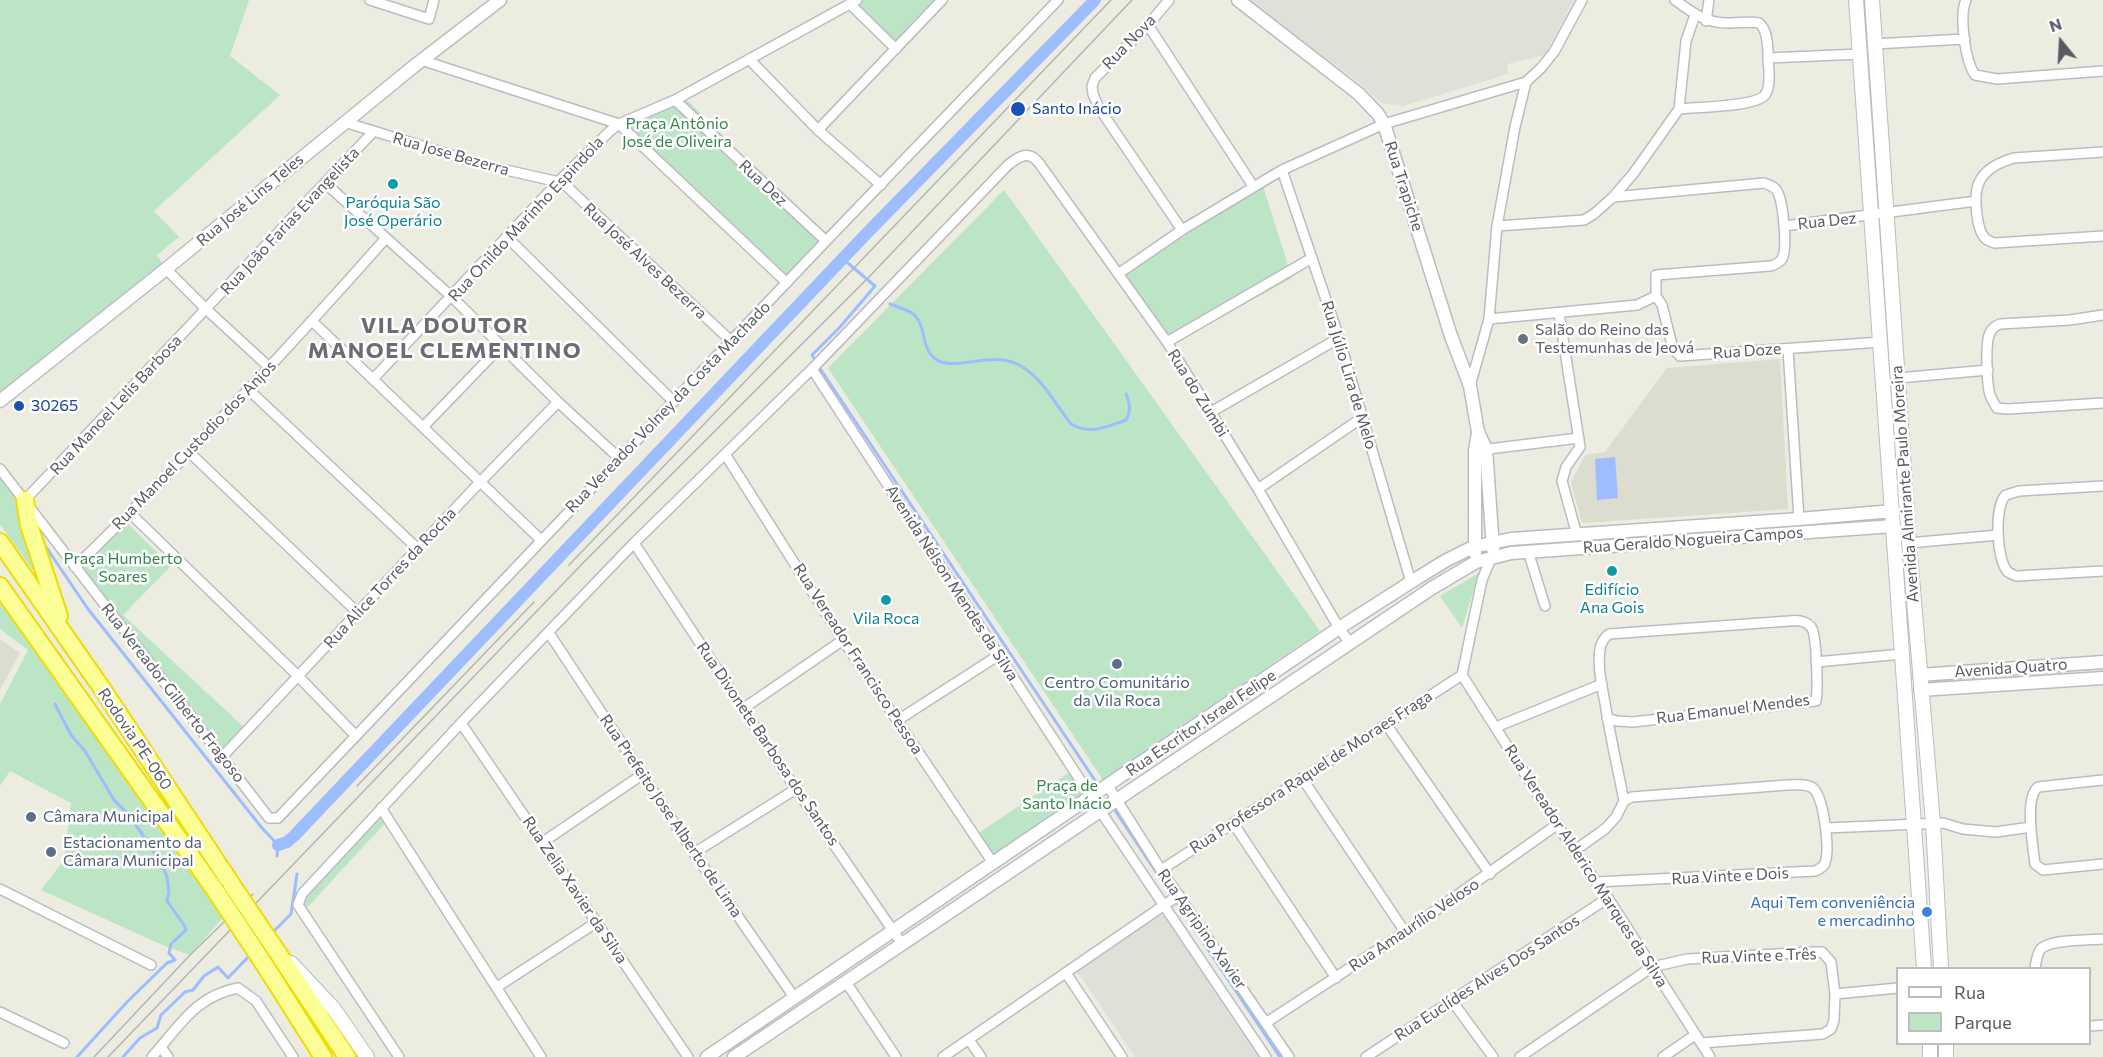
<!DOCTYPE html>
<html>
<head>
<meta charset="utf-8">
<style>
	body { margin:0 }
	#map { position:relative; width:2103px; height:1057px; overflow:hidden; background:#ecece0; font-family:Commissioner,sans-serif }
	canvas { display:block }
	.legend { position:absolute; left:1896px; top:967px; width:195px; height:78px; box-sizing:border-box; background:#fff; border:2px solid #bdbdc0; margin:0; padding:8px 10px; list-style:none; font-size:18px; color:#595b62 }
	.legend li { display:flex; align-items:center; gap:12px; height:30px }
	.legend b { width:30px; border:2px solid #bdbdc0 }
	.north { position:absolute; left:2031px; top:12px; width:60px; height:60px; -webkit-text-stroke:4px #fff; paint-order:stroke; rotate:342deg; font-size:16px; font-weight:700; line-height:24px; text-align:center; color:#595b62 }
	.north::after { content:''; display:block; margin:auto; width:21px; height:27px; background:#595b62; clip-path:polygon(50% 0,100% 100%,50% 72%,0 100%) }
</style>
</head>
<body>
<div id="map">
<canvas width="2103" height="1057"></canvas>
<ul class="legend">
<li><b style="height:8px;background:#fff"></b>Rua</li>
<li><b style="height:16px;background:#bce5c6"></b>Parque</li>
</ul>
<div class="north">N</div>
</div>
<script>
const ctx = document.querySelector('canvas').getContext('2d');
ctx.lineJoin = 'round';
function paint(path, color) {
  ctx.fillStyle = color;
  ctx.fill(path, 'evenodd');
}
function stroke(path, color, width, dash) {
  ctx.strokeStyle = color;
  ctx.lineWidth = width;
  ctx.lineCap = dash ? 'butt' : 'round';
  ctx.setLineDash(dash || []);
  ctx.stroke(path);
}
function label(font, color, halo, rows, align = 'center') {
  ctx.font = font + ' Commissioner,sans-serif';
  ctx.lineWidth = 5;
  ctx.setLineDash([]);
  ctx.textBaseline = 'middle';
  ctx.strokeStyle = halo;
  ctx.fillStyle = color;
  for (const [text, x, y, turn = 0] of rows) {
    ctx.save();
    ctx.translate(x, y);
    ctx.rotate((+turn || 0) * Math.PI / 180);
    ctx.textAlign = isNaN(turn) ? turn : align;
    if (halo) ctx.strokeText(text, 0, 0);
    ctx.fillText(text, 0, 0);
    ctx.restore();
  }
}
paint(new Path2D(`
	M1245,0H1574L1545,55L1507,64L1508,74L1403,106L1382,103L1356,80Z
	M1162,914L1259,1057H1135L1075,968Z`), '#e0dfd8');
paint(new Path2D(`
	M1780,359L1788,509L1582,523L1571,482L1585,455L1605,452L1667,368Z
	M0,639L20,653L0,690Z`), '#dcdccf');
paint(new Path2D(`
	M0,0H249L230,56L280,95L154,211L179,237L157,255L166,269L0,401Z
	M860,0H939L896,47L852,4Z
	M683,96L825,237L788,280L622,124Z
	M1263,186L1292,278L1169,346L1123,275Z
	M1004,190L1320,631L1103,780L828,368Z
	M0,474L13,491L40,580L0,524Z
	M128,524L171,566L123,615L245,728L223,752L82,568V565L120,526Z
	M1479,573L1462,628L1440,596Z
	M0,577L229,911L190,955L167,947L41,890L64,860L71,803L10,771L0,786V704L28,650L0,629Z
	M1073,770L1093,799L996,862L977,834Z
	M381,808L388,820L303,912L299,900Z`), '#bce5c6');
paint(new Path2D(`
	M1615,457L1618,498L1597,500L1595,459Z`), '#9ebdff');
stroke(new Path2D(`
	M890,304C897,307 905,309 912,313C927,324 920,346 934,358C954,374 990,349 1019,365C1042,377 1055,404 1071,424C1090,435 1106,427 1126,420C1131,412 1130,403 1126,394
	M816,361L812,355L840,327L875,286L843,259
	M819,367L1100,788
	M46,547L88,609L262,828L278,845L277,856
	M55,704L71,735L85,751L114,800L127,813L143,835L162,865L167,877L169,892L167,901L184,925L186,930L171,944L169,953L175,960L167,963L128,1001L77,1057
	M1112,806L1280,1057
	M271,934L291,914L297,874
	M123,1057L140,1038L157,1028L161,1015L185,992L193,990L204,976L218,967L228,978L250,955`), '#9ebdff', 3);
stroke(new Path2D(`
	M278,845L287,842L294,836L868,232L1095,0`), '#9ebdff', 12);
const minor = new Path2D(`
	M370,0L429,19L434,0
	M1169,0L1148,25L1095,78L1092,86L1093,94L1099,108L1182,230
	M1675,0C1694,14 1707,24 1731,23C1740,23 1750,21 1759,23C1768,30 1768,48 1768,58C1769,68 1771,87 1765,95C1756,107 1696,107 1679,109
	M1966,0C1959,15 1965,61 1975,75L1997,79L2103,71
	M850,4L896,49
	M1706,21L1709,0
	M1148,25L1253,186
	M1874,44L1965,39
	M1768,58L1860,54
	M749,59L818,130L881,185
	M421,60L619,124L787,283
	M675,100L826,241
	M344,122L484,165L559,182
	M818,130L942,0
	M2103,152L2014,158C2000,162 1983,170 1978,185C1974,197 1976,231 1986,239C1987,240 1993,243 1995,243L2103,236
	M1282,170L1339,338L1411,582
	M560,180L731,341
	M326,184L452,297L558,402L619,458
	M1613,197L1633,174L1679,109L1686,41L1695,15
	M1784,226L1976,201
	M507,237L673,401
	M166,269L206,309L269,367
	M1118,274L1182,230L1282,170L1384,124L1526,82
	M1656,296L1662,305L1673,349L1680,356L1881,342
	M1559,313L1580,447L1566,467L1562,481L1577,535
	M2103,315L2070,320L2000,324C1995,326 1992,328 1990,333C1985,341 1987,380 1989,391C1990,397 1993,402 1997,408L2008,409L2103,403
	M1489,319L1637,305L1656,296V275L1770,266C1775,265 1779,263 1782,259C1788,248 1783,201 1777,191C1774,186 1769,185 1764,183L1613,197L1594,214L1584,220L1497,226
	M312,321L541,540
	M1167,342L1312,258
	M1788,349L1799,519
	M812,369L1101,812L1266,1057
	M1898,378L1988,370
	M373,379L560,180L610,131L619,124L675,100L857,0
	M1470,386L1489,319L1497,226L1515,127L1526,82L1541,68L1554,52L1582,0
	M248,389L418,549
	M1211,412L1339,338
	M423,427L502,345
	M1480,450L1579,438
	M189,452L357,612
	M725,454L843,640L993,863
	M0,469L269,818H278L826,241L1058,0
	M2103,486L2019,491L2006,495C1994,505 1996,560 2008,572C2010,573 2015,576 2017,576L2103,571
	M1258,489L1363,417
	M25,500L373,132
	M130,513L297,675L356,736
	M634,543L796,789L902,944
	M1909,543L1998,535
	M1528,551L1545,606
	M75,567C183,462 286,351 386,238
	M549,633L694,853L794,997
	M1816,662L1902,654
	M1462,675L1574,851L1608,898L1710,1057
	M1462,675L1482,580L1492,556
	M744,708L843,640
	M1607,718L1617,721L1633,722L1816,701C1818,690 1817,634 1811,627C1805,620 1796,620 1789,621L1609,634C1604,638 1601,642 1600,649C1597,668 1603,690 1606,709C1611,740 1618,770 1624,801
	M898,720L999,655
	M461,723L688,1057
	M1386,724L1490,874
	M1496,727L1602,684
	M223,756L480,482L558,402
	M1302,778L1405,932
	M2103,780L2038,787C2024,798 2033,846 2035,864L2043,870L2103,864
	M1108,786L1161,870L1289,1057
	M381,808L541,1057
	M1233,823L1336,978
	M1826,828L1943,823L1963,829L1996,832L2031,827
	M543,842L643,774
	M1574,851L1605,829L1616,817L1624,801L1632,797L1787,785C1796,785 1808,783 1814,789C1824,800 1830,849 1825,863C1823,868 1819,869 1815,871L1596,882
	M694,853L796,789
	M1161,870L1462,675
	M0,889L151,965
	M2035,968C2036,962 2037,955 2040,950C2048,939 2089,940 2103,939
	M1066,973L1122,1057
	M846,982L896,1057
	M497,987L597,922
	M1835,994L1898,988
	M1452,1001L1493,1057
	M0,1012L64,1043
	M1267,1022L1405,932L1558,824
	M2090,1026L2103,1025
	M969,1040L981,1057
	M161,1047L168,1057
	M152,1057C179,1027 195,996 238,988L256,1001L293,1057
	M399,1057L298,905L302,894L461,723L634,543L815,366L1008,165C1019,156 1029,150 1039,163L1167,342L1258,489L1339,628L1350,643
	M943,1057L1179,895
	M1366,1057L1608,898
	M1520,1057L1652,967L1687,959L1812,952H1822L1831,962L1835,994L1834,1020L1831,1029L1823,1034L1701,1043
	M1663,1057L1695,1035`);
const tertiary = new Path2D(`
	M1238,0L1359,94L1378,114L1384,124L1451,336L1470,386L1478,432L1486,449L1493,549
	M0,401L166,269L413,67L500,0
	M1475,553V450L1478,433
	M1919,675L2103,662
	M1920,690L2103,678
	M707,1057L1339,628L1411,582L1445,561L1473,547L1511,539L1799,519L1893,511
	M734,1057L1432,588L1476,562L1511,553L1894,526`);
const secondary = new Path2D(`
	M1856,0L1924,968
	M1872,0L1909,543L1933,823L1941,968
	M291,963L334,1009L367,1057
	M1930,1044V1057
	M1946,1044V1057`);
const trunk = new Path2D(`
	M25,500L29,525L59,616
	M0,542L101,687L232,885
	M0,586L215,890
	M276,950L347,1057
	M264,964L323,1057`);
stroke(minor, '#bbbcc3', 12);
stroke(tertiary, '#bbbcc3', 15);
stroke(secondary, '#bbbdc5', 16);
stroke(trunk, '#eddd00', 20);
stroke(minor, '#fff', 9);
stroke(tertiary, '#fff', 12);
stroke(secondary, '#fff', 14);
stroke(trunk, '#fafe95', 16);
stroke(new Path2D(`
	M569,565L1111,0
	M357,786L534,602
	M94,1057L190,955L253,894
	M108,1057L583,563L869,277L1132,0`), '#b4b4b5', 1.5);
const trunkBridge = new Path2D(`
	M232,885L276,950
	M215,890L264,964`);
stroke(trunkBridge, '#eddd00', 20, []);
stroke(trunkBridge, '#fafe95', 16);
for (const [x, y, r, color] of [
	[1018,109,8,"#1a4fb4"],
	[393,184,6,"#0f9aa8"],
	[1523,339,6,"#6b7280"],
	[19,406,6,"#1a4fb4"],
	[1612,571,6,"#0f9aa8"],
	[886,600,6,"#0f9aa8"],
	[1117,664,6,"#5c6f8a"],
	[31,817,6,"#5c6f8a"],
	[51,852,6,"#5c6f8a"],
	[1927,912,6,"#3f7fe0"]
]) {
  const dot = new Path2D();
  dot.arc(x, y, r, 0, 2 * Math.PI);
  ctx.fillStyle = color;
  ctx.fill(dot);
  stroke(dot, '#fff', 2);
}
label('16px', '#595b62', '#fff', [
	["Rua Nova",1129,42,-46],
	["Rua Jose Bezerra",451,154,16],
	["Rua Dez",763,183,43],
	["Rua Trapiche",1404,186,72],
	["Rua José Lins Teles",250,200,-40],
	["Rua Onildo Marinho Espindola",526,219,-47],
	["Rua João Farias Evangelista",290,221,-47],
	["Rua Dez",1827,221,-6],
	["Rua José Alves Bezerra",645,261,43],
	["Rua Doze",1747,351,-4],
	["Rua Júlio Lira de Melo",1349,375,73],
	["Rua do Zumbi",1198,393,58],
	["Rua Manoel Lelis Barbosa",116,405,-47],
	["Rua Vereador Volney da Costa Machado",668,407,-46],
	["Rua Manoel Custodio dos Anjos",194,445,-46],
	["Avenida Almirante Paulo Moreira",1905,484,-94],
	["Rua Geraldo Nogueira Campos",1693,540,-4],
	["Rua Alice Torres da Rocha",390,578,-47],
	["Avenida Nélson Mendes da Silva",952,583,57],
	["Rua Vereador Francisco Pessoa",858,659,57],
	["Avenida Quatro",2011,668,-4],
	["Rua Vereador Gilberto Fragoso",173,693,52],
	["Rua Emanuel Mendes",1733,709,-7],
	["Rua Escritor Israel Felipe",1201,723,-34],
	["Rodovia PE-060",135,739,56],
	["Rua Divonete Barbosa dos Santos",768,744,56],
	["Rua Professora Raquel de Moraes Fraga",1311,772,-33],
	["Rua Prefeito Jose Alberto de Lima",671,816,56],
	["Rua Vereador Alderico Marques da Silva",1586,866,57],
	["Rua Vinte e Dois",1730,876,-3],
	["Rua Zelia Xavier da Silva",575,890,56],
	["Rua Amaurílio Veloso",1414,925,-34],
	["Rua Agripino Xavier",1202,929,55],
	["Rua Vinte e Três",1759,956,-2],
	["Rua Euclídes Alves Dos Santos",1487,978,-33]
]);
label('16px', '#164399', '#fff', [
	["Santo Inácio",1032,109],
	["30265",31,406]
], 'left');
label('16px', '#34864c', '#fff', [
	["Praça Antônio",677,124],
	["José de Oliveira",677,142],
	["Praça Humberto",123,559],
	["Soares",123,577],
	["Praça de",1067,786],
	["Santo Inácio",1067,804]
]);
label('16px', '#0d838f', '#fff', [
	["Paróquia São",393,203],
	["José Operário",393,221],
	["Edifício",1612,590],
	["Ana Gois",1612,608],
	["Vila Roca",886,619]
]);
label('16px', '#5b616d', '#fff', [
	["Salão do Reino das",1535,330],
	["Testemunhas de Jeová",1535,348]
], 'left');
label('16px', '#4e5e75', '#fff', [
	["Centro Comunitário",1117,683,"center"],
	["da Vila Roca",1117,701,"center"],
	["Câmara Municipal",43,817],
	["Estacionamento da",63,843],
	["Câmara Municipal",63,861]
], 'left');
label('16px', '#366cbe', '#fff', [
	["Aqui Tem conveniência",1915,903],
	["e mercadinho",1915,921]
], 'right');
ctx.letterSpacing = '1.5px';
label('bold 22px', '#6a6d74', '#fff', [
	["VILA DOUTOR",445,326],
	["MANOEL CLEMENTINO",445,351]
]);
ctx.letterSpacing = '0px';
</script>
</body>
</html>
